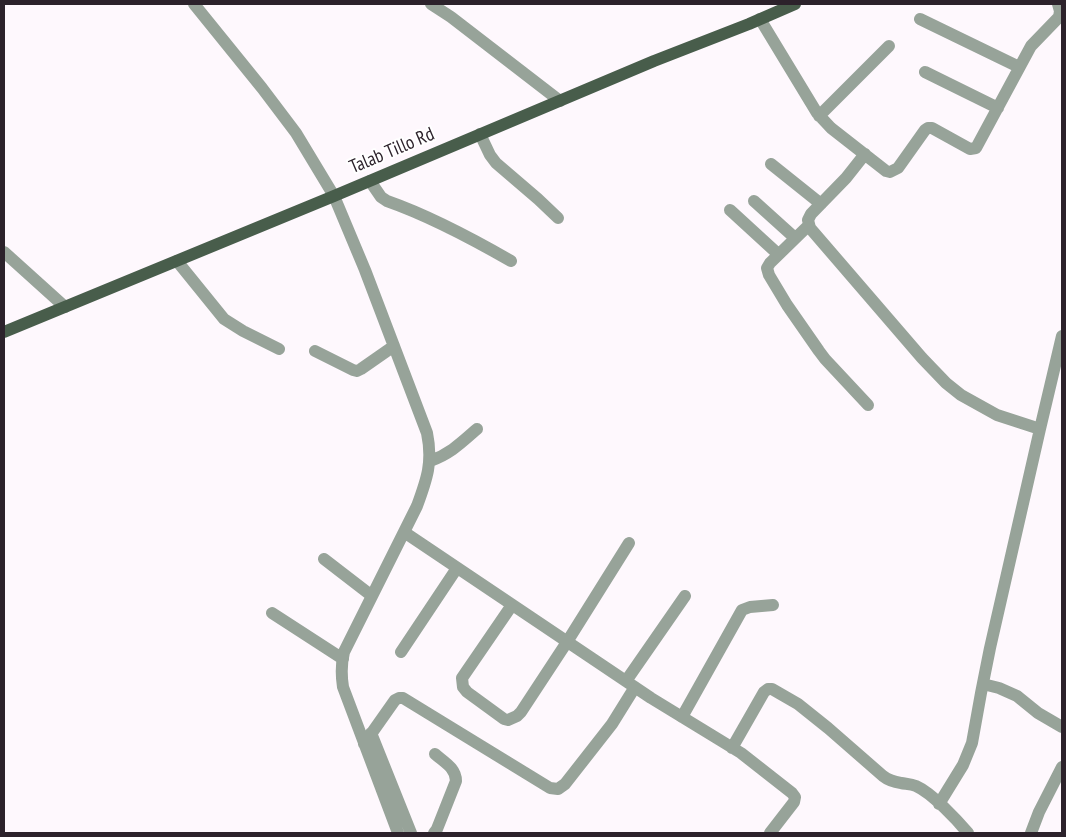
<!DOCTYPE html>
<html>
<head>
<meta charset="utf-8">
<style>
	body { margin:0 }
	#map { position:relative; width:1066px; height:837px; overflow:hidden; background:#fef8fd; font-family:"PT Sans Narrow",sans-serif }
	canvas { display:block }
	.frame { position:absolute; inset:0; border:5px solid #2c222b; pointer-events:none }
</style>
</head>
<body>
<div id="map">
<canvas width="1066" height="837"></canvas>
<div class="frame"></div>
</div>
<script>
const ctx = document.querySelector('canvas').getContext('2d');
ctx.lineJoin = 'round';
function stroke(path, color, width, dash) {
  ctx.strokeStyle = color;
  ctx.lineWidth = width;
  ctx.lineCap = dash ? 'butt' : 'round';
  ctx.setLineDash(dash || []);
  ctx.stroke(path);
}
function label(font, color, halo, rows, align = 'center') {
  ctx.font = font + ' "PT Sans Narrow",sans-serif';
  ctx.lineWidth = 4;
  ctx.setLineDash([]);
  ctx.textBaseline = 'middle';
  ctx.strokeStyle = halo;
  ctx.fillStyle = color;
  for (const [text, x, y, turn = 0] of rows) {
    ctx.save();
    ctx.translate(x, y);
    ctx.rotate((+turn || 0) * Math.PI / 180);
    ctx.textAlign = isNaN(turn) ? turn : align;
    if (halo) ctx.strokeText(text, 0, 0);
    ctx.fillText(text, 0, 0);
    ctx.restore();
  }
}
stroke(new Path2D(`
	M194,4L262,88L296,133L334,196L365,270L427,433C433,462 427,479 417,506L344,652C341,664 341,674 343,687L398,833
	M431,4L451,17L560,101
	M760,19L817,113L831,128L886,171L890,172L898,168L925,130L928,128H932L970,149L976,148L1031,46L1059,17L1060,11L1058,4
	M920,19L1019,67
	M925,72L998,108
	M819,116L889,46
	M480,134L490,155L496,163L538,199L558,218
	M865,154L846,178L811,214L808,220L810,228L922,358L946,383L961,395L997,415L1040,429
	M771,164L821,204
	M370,181L381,197L387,201C430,216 471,238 511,261
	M754,201L795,238
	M730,210L778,254
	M809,225L770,263L767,268L769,275L787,305L819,351L825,359L868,405
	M4,252L65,307
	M177,261L224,319L243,331L279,349
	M315,351L353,370L357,371L361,369L394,346
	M430,461C450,454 461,443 477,429
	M404,532L651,698L741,753L792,793L795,797L794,802L770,833
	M324,559L372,596
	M512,605L462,678L463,687L467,692L504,719L508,720L517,716L521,712L567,642L629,543
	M272,613L343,659
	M401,652L457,568
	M626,681L685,596
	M983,684L999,688L1017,696L1038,713L1062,727
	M682,717L742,610L750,607L773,605
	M371,733L411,833
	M364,744L395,700L399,698H403L550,788L558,789L565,784L612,724L635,687
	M732,748L764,692L768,689H772L798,704L828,728L883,776C888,780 894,782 901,783C906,784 911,784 916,786C932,793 957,820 968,833
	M939,804L963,765L972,743L981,693L990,648L1040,429L1062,336
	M434,833L437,829L456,781C456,768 444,762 435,754
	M1031,833L1039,812L1062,767`), '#97a399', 12);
stroke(new Path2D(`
	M4,332L334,196L654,61L749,24L795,4`), '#485d4b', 12);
label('19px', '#2c222b', '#fff', [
	["Talab Tillo Rd",392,151,-23]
]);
</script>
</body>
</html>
